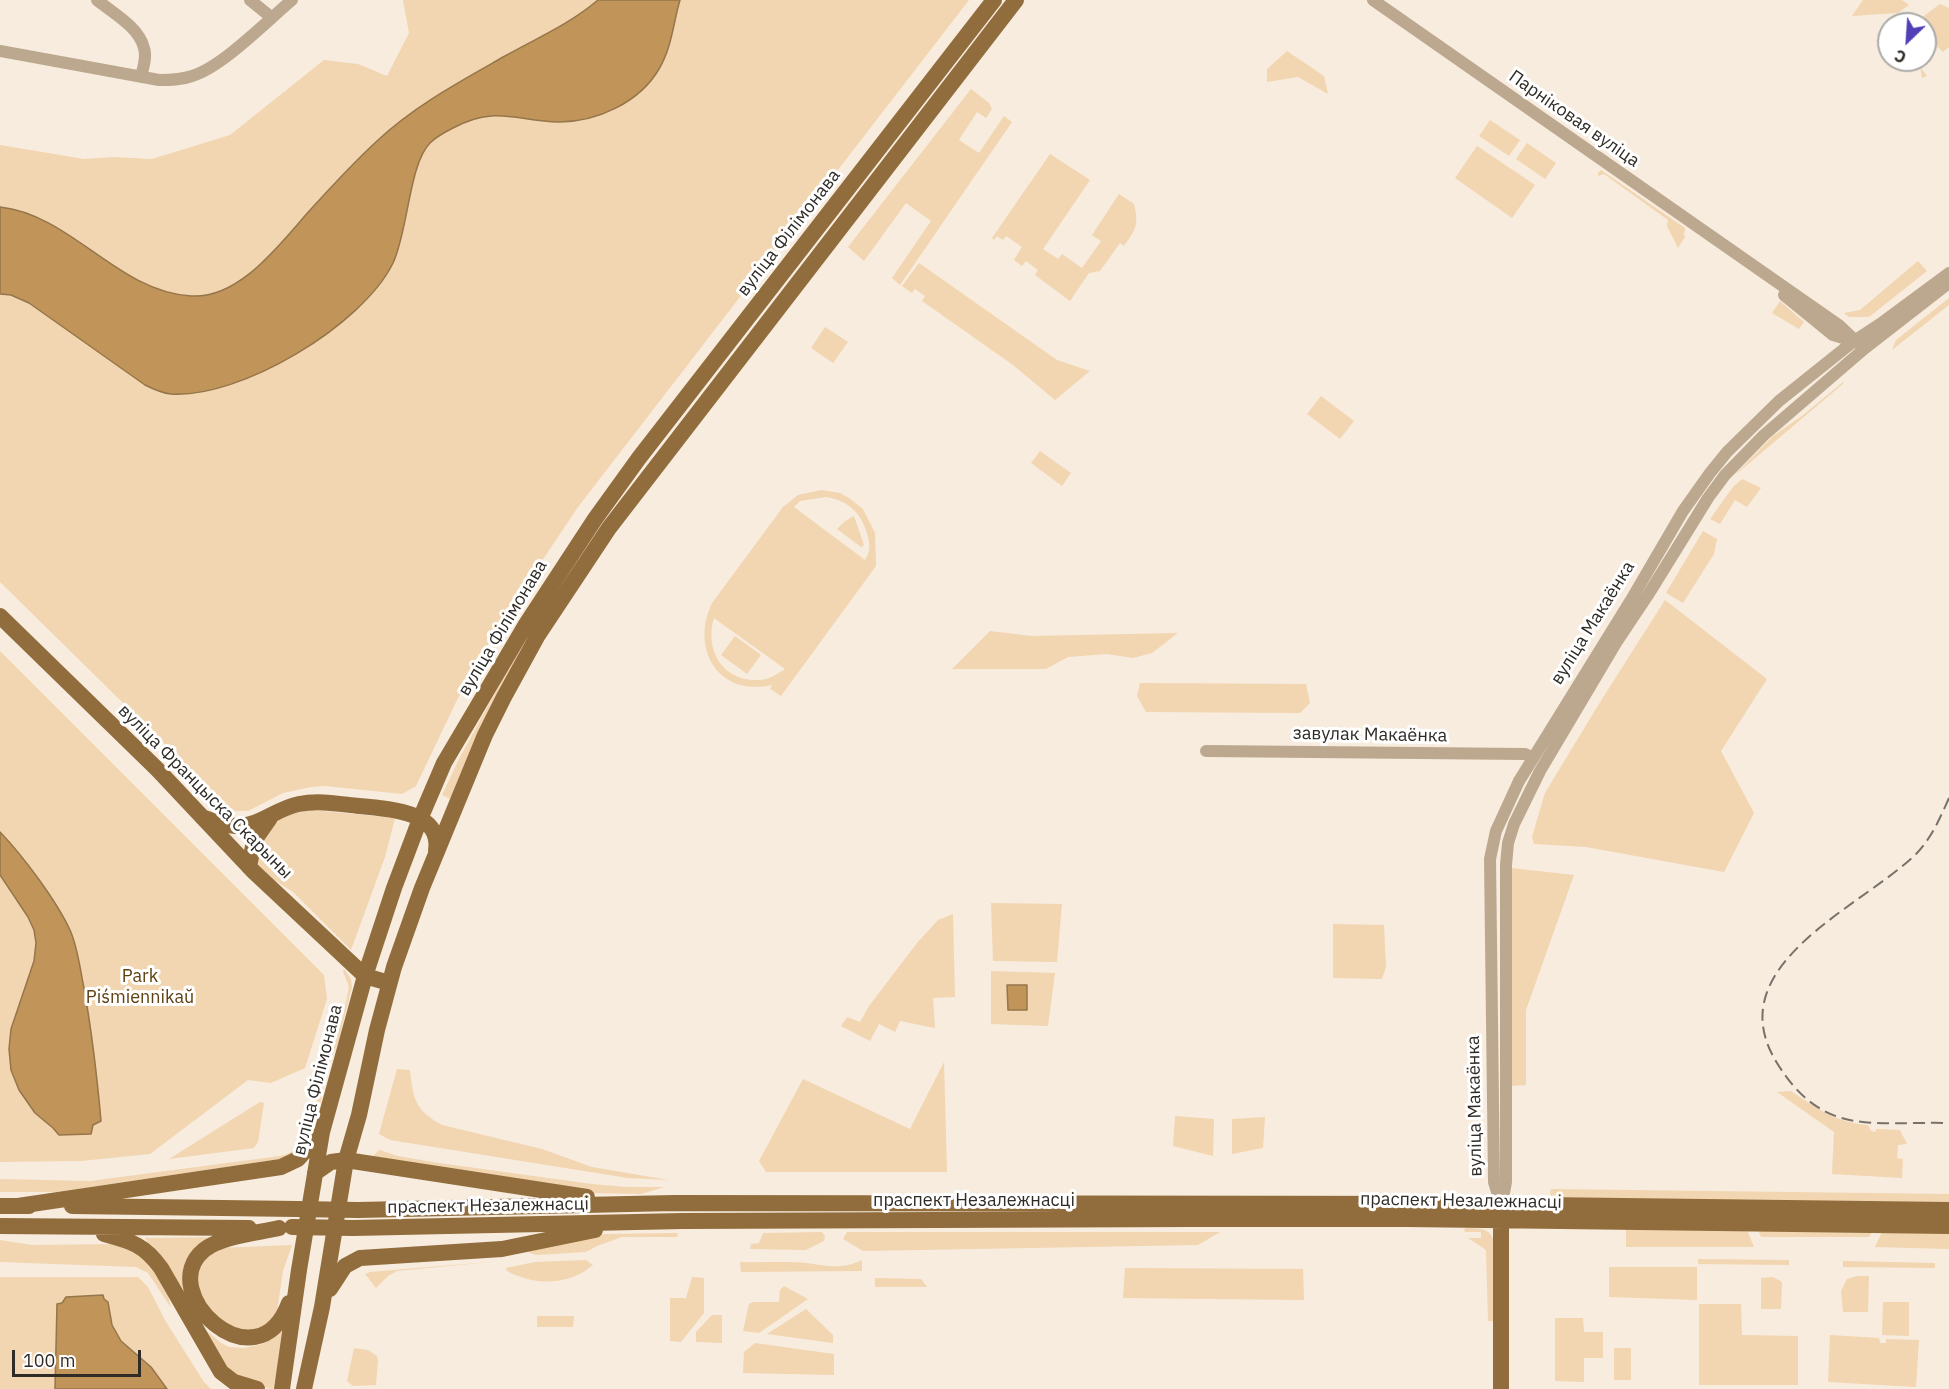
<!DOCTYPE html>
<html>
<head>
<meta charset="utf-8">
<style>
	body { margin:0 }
	#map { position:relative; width:1949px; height:1389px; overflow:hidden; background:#f7ecde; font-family:"IBM Plex Sans",sans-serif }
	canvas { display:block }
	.north { position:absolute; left:1877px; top:12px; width:60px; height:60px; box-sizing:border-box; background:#fff; border:2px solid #acaaa8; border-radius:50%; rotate:205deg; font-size:16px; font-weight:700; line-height:24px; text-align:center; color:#2f2b26 }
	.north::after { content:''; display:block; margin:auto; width:21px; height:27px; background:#503fb6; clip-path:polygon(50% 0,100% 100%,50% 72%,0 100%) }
	.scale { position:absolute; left:12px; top:1350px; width:129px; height:27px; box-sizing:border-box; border:3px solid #2f2b26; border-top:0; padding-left:8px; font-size:18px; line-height:21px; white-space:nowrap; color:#2f2b26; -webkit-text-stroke:4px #fff; paint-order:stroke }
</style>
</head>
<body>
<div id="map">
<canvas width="1949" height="1389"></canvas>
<div class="north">С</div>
<div class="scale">100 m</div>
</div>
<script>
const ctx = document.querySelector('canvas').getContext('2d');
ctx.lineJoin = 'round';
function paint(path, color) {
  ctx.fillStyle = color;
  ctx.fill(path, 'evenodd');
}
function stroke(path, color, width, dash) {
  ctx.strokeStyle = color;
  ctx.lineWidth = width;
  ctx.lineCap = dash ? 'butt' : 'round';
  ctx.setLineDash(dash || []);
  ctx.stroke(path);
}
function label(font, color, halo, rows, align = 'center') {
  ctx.font = font + ' "IBM Plex Sans",sans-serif';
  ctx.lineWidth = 6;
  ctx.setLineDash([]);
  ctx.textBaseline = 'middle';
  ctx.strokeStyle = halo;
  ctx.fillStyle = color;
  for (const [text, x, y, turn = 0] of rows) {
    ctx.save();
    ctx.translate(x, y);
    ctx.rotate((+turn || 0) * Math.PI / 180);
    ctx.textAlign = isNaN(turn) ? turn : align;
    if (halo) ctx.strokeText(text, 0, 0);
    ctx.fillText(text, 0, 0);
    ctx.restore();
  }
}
paint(new Path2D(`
	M403,0H969L578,507L507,613L480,659L457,700L416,786L402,794L325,786L311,787L283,793L248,811H233L0,582V145L84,159L113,157L152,159L230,135L324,60L358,64L387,76L409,33Z
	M1863,0H1902L1909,5L1898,13L1852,16Z
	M1940,4L1949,8V47L1943,52L1938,47L1928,56L1931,61L1921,68L1927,76L1922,78L1919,60H1925V24H1913Z
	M1287,51L1324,76L1328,94L1298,77L1267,82V69Z
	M971,89L989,103L992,109L986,118L977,112L959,140L979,153L1004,116L1012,122L900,285L892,278L931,221L906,203L864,261L848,247Z
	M1490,120L1520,140L1509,156L1479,136Z
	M1527,143L1556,163L1545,179L1516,159Z
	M1477,146L1535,185L1512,218L1455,178Z
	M1050,154L1090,180L1043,249L1058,259L1062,254L1082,268L1101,241L1092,235L1119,194L1134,204C1139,225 1136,229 1124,246L1120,243L1100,271L1089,273L1070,301L1035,275L1038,270L1026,261L1022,266L1014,260L1022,247L1006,236L1003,240L997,236L994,240L992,238Z
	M1601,170L1685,228L1684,235L1685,237L1678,248L1667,226L1668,220L1604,174L1598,176V173Z
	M1918,261L1927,271L1869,317H1849L1844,313L1860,310Z
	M919,263L1057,360L1090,371L1055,400L1013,365L922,301L925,296L915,289L912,293L902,286Z
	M1949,298V305L1892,350L1896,340Z
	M1780,301L1804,322L1799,329L1772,313Z
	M825,327L848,342L833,363L811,348Z
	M1843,382L1844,383L1734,476L1773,436L1802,416Z
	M1321,396L1354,421L1340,439L1307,414Z
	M1040,451L1071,473L1062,486L1031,463Z
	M1742,479L1761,488L1747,507L1735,500L1720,524L1710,519L1733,487Z
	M821,490L840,493L849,498L863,509L875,533L876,566L781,696L770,689L772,685C718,697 690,649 712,603L783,507L798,495ZM826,497C849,500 863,515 868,537C870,545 870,553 865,560L794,507L800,501ZM714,618L785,669C777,674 769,680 759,680C723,682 704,650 714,618Z
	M854,516L864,545L861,547L837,529L844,522Z
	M1703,531L1717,539L1714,554L1683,603L1666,593Z
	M1665,600L1767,679L1721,751L1754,813L1724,872L1586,847L1534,844L1532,837L1545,793L1597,707Z
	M990,631L1032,636L1178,633L1152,653L1133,658L1107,654L1068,657L1046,669H952Z
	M528,633L451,799L442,795L459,759Z
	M735,636L761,655L747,674L721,655Z
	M0,651L324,975L327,999L305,1068L271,1083L248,1080L150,1154L81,1161L0,1162Z
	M1140,683L1306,684L1310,703L1300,713L1146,712L1137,696Z
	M312,810L395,818L385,857L351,950L293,892L261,871L256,857C270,825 274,815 312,810Z
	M1511,868L1574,875L1526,1010V1085L1511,1086Z
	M991,903L1062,904L1057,962L993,961Z
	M953,914L955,997L933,998L935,1028L900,1021L895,1032L879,1024L870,1041L841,1026L847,1017L860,1022L869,1006L917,943L938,920Z
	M1333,924L1384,925L1386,967L1382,979L1333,978Z
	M344,969L351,979L352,987L338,1043L328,1067L317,1118H315L313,1116L319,1084L342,1021L349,987L343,971Z
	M991,971L1055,973L1048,1026L991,1024Z
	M944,1062L947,1172H766L759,1161L803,1079L910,1129Z
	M397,1069L410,1070C413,1099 415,1110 442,1125L542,1149L592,1167L669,1180L628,1178L390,1140L379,1134Z
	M1791,1091C1816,1108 1837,1123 1868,1125L1871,1131L1876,1132V1129L1900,1130L1907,1144L1898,1145L1897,1158L1903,1159L1902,1178L1832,1174L1834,1132L1777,1092Z
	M260,1102L264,1103L258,1142L254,1148L169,1159Z
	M1175,1116L1214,1119L1213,1156L1173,1146Z
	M1265,1117L1263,1148L1232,1154V1119Z
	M314,1131L294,1157L57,1192H0V1179L90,1181L280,1156C294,1153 302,1146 309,1133Z
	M379,1150L398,1156L439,1163L592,1184L627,1187H664L641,1194L590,1193L372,1157Z
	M1551,1189L1949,1194V1204L1551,1198L1550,1192Z
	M1467,1228C1479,1229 1488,1227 1493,1239L1495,1321H1488L1486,1250L1468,1238H1481V1232H1465L1464,1229Z
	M1626,1228L1747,1230L1754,1247H1626Z
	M1758,1230L1872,1232L1869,1237H1761Z
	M822,1232L825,1236L824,1241L806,1250L750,1249L751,1244L759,1243L763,1233Z
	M847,1232H1220L1198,1245L863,1251L843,1239Z
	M1882,1232L1949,1233V1249L1875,1247Z
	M678,1233L677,1237H622L597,1246L586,1252L536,1255L525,1251L605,1234Z
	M223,1237L195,1249L188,1260L185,1293L206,1330L221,1343L229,1347L244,1348L263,1344L270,1339L287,1323L273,1389L247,1384L231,1377L145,1238Z
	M0,1240L32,1245L120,1244L146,1257L168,1296L171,1308L148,1273L136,1267L0,1262Z
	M292,1245L283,1271L277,1312L272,1323L232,1337L196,1290L198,1265L218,1248Z
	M1698,1259L1789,1260V1265L1698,1264Z
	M586,1260L593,1265C568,1286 535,1286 507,1271L506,1268L535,1262Z
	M862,1260V1271L741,1272L740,1262C762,1263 785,1261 807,1263C828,1266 841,1270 862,1260Z
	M501,1261L397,1271L388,1276L376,1288L365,1274L370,1272Z
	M1843,1261L1935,1263V1268L1843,1267Z
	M1609,1267H1697V1300L1609,1297Z
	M1125,1268L1303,1269L1304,1300L1123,1298Z
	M1857,1276H1869L1868,1312H1843L1841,1291L1847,1279Z
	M0,1277H138L148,1287L166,1322L204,1382L211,1389H0Z
	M692,1277L704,1278V1313L681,1342L670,1341V1298H686Z
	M1773,1277L1782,1282L1781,1309H1761V1278Z
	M875,1278L921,1279L927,1287H875Z
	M784,1286L808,1299L759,1333L743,1331L749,1304L753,1302H779L780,1290Z
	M1883,1302H1909V1336L1882,1335Z
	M1699,1304H1741L1742,1335L1798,1336V1385H1699Z
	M806,1309L833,1335V1343L767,1334Z
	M712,1315H722V1343L696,1342V1332Z
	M537,1316H574L573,1327H537Z
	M1555,1318H1583L1584,1332H1603V1358H1584V1382L1555,1381Z
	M1830,1335L1879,1338L1880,1343H1886V1339L1919,1340L1916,1387L1828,1382Z
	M755,1343L834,1354V1375L743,1373L744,1352Z
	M354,1348L368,1350L377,1356L378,1361L376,1385L353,1386L347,1381Z
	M1614,1348H1631V1380H1614Z`), '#f2d5b1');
const water = new Path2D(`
	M598,0H680C673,24 672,47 659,69C640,102 597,122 559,122C516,121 495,105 453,128C445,132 437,136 430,143C409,164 408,232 393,263C363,325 240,399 171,394C161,393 153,389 145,385L29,303L11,295L0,294V207C72,215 118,292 191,296C241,299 281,242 311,209C332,186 354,162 377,141C414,106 461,81 505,56C537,38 570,24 598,0Z
	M0,832C23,856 56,900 70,930C78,948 80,969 84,988C92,1033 97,1076 101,1121L93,1125L91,1134L59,1135L53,1128L35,1113L19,1090L11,1070L9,1049L11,1029L34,961L36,943L34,930L28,917L0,875Z
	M1007,985H1027V1010H1008Z
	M103,1295L104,1299L108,1302L112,1325L121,1341L151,1367L167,1389H55L57,1304L62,1303L66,1297Z`);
paint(water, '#c19559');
stroke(water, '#95754a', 1.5);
stroke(new Path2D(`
	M97,0C113,13 139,27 144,48C147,57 143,68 141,77
	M250,0L271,17
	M1373,0L1840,326L1859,344
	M0,51L159,80C170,80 181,80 192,76C222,67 266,22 292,0
	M1784,295L1833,335L1853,341
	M1206,751L1525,754L1532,757
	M1502,1204L1506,1182V865L1508,843L1514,824L1540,771L1616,643L1648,595L1708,498L1725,475L1764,435L1864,349L1949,283
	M1501,1205L1494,1182L1490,859L1496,831L1519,781L1631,600L1683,511L1710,473L1727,452L1779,401L1854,341L1880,324L1949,273`), '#bca88f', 12);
stroke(new Path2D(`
	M0,616L157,769L254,872L365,976L389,983
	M202,817C213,821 226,826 238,826C260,826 277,808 299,804C319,800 339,804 359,806C387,809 442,810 436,851
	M249,867L254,841L270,818
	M315,1173L331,1162L346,1160L587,1197
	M0,1206H29
	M18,1206L281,1167L298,1159L321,1133
	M72,1206L297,1209
	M358,1210L674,1203L1460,1204L1949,1210
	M0,1226L249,1228
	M279,1228C258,1233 221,1236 204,1250C153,1292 257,1389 289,1303
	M353,1228L683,1221L1191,1219H1407L1949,1226
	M104,1234C130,1241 144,1244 161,1268L221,1372L234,1382L257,1389
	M330,1289L345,1266L360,1258L502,1249L595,1230
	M282,1389L299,1270L322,1132L365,976L394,888L420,819L444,763L525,626L595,519L639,458L994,0
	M304,1389L322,1307L346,1160L359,1115L377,1030L394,967L422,888L485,735L504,697L538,635L609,528L1016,0
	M1501,1389V1209`), '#916d3d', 16);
stroke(new Path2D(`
	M1949,798C1940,818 1932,837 1917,853C1863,907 1716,965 1777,1063C1823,1138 1873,1121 1949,1123`), '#787169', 2, [12, 6]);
stroke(new Path2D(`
	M297,1209L358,1210
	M292,1227L353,1228`), '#916d3d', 16);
label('18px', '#2f2b26', '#fff', [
	["Парніковая вуліца",1574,119,35],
	["вуліца Філімонава",789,233,-52],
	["вуліца Макаёнка",1593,623,-58],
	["вуліца Філімонава",503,628,-59],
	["завулак Макаёнка",1370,735,1],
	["вуліца Францыска Скарыны",205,792,45],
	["вуліца Філімонава",318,1080,-76],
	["вуліца Макаёнка",1475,1106,-91],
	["праспект Незалежнасці",974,1201],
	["праспект Незалежнасці",1461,1201,1],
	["праспект Незалежнасці",488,1206,-1]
]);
label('18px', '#5f4011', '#fff', [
	["Park",140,977],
	["Piśmiennikaŭ",140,998]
]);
</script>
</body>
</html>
